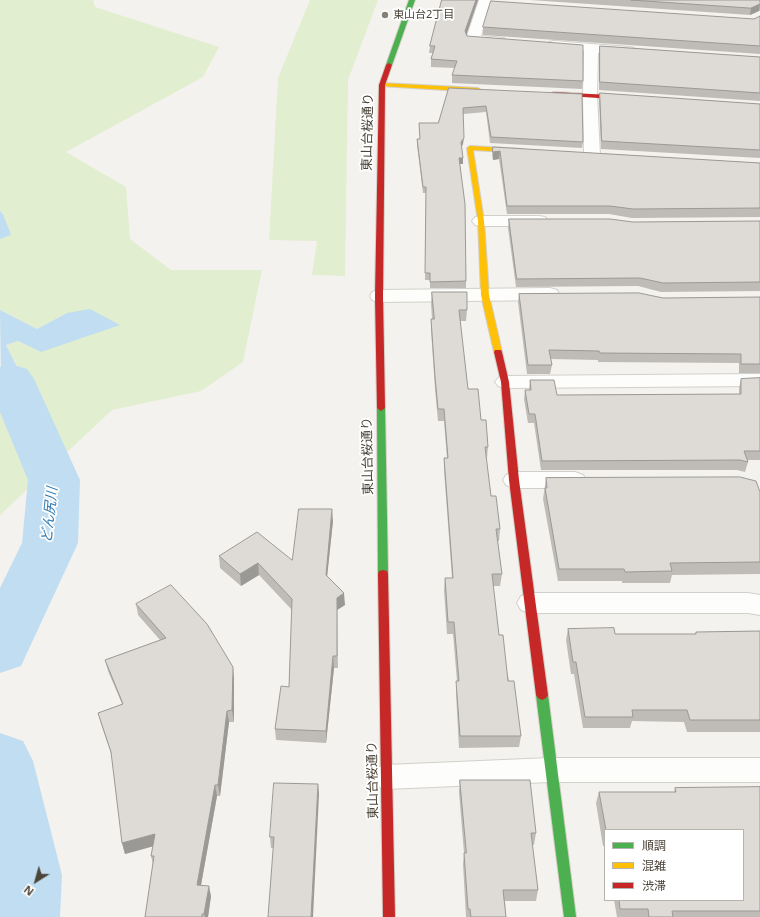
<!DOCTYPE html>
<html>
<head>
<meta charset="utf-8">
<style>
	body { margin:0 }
	#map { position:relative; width:760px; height:917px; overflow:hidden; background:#f4f2ee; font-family:"Noto Sans","Noto Sans JP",sans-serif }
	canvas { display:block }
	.legend { position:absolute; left:604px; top:829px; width:140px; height:72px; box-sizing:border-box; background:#fff; border:1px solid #b7b4b0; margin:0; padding:5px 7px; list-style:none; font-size:12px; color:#4b4439 }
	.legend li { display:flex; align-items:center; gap:8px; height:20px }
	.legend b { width:20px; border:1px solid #b7b4b0 }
	.north { position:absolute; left:16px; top:861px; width:40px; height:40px; -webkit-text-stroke:3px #fff; paint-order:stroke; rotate:217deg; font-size:11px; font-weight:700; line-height:16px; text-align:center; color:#4b4439 }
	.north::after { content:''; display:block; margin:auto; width:14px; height:18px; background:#4b4439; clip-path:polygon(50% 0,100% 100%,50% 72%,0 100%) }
</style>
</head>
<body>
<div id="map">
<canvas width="760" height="917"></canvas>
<ul class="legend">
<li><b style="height:5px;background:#4caf50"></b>順調</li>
<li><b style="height:5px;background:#ffc107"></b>混雑</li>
<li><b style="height:5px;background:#c62828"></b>渋滞</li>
</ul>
<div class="north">N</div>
</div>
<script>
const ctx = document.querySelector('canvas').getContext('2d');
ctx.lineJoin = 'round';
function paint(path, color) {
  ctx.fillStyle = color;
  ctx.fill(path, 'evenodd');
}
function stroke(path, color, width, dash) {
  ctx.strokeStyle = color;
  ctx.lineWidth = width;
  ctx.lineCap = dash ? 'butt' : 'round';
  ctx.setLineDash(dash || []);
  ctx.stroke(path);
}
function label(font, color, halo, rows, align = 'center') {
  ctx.font = font + ' "Noto Sans","Noto Sans JP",sans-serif';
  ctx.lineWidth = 3.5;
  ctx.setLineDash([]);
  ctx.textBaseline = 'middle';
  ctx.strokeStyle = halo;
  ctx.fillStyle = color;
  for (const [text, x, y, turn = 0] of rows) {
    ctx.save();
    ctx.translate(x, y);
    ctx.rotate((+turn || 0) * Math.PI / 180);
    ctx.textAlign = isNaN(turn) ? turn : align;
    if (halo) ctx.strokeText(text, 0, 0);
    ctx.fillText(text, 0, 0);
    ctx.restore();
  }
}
paint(new Path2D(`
	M0,0H93L95,7L219,47L203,77L66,152L126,187L130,239L171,270H262L243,362L201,391L112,410L0,515V379L1,382L21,374L6,345L18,341L41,352L67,313L37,329L0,310V239L10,235L3,214L0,211Z
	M310,0H378L348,80L345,276L312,275L317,241L269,240L278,78Z`), '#e1eecf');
paint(new Path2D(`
	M0,211L3,214L11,235L0,239Z
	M90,309L120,325L41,352L18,341L6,345L21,375L1,382L0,310L37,329L67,313Z`), '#c0ddf1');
paint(new Path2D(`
	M10,364L27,369L34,379L80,480L78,543L21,666L0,673V588L22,543L28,480L0,412V367Z
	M0,733L23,741L33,761L62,875L60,917H0Z`), '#c0ddf1');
const street = new Path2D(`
	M479,0H491L481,36L504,38L506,41L504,44C493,46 479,44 468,42L466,39Z
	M554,41L629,47L634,48L636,51L634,54L629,55L598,53L597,95L600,155L598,158L592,160L586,158L584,155L583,95L584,51L549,48L547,45L549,42Z
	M481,216H539L545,217L548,221L545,225L539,226H481L475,225L472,221L475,217Z
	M550,288L557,290L559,294L557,298L550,300L379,302L372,300L370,296L372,292L379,290Z
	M760,374V386L505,388L498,386L495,382L498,378L505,376Z
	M514,472H575L583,475L586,480L583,485L575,488H514L506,485L503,480L506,475Z
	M530,593H748L760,595V615L748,613H530L521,610L517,603L521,596Z
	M550,758H760V782H550L386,789L376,786L372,777L376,768L386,765Z`);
const fast = new Path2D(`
	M409,0H415L392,65L387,66L386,65Z
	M381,405L385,408L388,574L387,577H379L378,574L377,408Z
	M542,690L546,692L548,695L576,917H564L536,695L538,692Z`);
const slow = new Path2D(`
	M382,83L478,88L481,90L478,92L380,86V84Z
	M470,146L523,149L526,151L523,153L473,150L484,221L489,295L502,352L498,354L494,352L481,295L478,221L467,148Z`);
const jam = new Path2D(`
	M389,63L392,65L385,85L383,296L385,408L381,411L377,408L375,296L379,85L386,65Z
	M553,92L630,96L633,98L630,100L551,95L550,94Z
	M495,350H501L502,352L509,382L519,480L548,695L546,698L542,700L538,698L536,695L509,480L501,382L494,352Z
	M383,570L387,571L388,574L395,917H383L378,574L379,571Z`);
stroke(street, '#d2d0cb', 2);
stroke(fast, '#d3cfc5', 2);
stroke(slow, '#d3cfc5', 2);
stroke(jam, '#d3cfc5', 2);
paint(street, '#fdfdfc');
paint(fast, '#4caf50');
paint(slow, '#ffc107');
paint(jam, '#c62828');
paint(new Path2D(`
	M442,0H478L466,34L467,36L583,81L582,89L452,83V75L455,68L431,67V59L433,53H429L430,46Z
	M530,0H760V11H759L750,15Z
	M760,16V54L483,35V27L754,19Z
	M600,46L760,57V101L599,90V54Z
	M449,88L583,142L582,148L490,143L486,112L463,114V144L461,147L463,164H460L466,281V288H430V280H425L426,193H423L417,145V139H420L419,123H438Z
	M600,93L760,104V158L601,149L599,101Z
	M493,147L760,163V217L632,218L609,214H507L499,159L493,160L492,155Z
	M509,219L633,222L760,221V291L661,292L638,286L516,287L508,228Z
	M432,292L467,310L466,321H460L468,389L481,420L488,447L487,458H486L491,496L500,529L499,541H497L502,574L500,586H493L499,635L521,736L519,747L459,748L456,693L457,681L453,634H447L444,590L445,578H452L444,470V458H447L444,421H438L435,389L431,330V319H432L431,303Z
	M519,294L663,298L760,297V373H739V363L598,362V360L550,359L552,365L550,374H527L518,302Z
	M760,378V460H747L748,462L745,472L737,470H541L534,423H528L524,399L525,390H529L530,380L557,395L739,394V388L741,379Z
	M546,478L760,492V574L672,575L670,583H622V581H558L543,499Z
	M333,521L327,576L345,605L337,610L338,668H334L326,743L276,740L275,729L289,687L292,610L259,575L241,586L220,568L219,556L292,560Z
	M136,604L234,678V722H229L220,796H217L201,885L211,896L208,917H145L153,864L151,856L153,846L125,854L122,843L112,756L101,724L98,713L122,704L108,671L105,660L160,640L138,615Z
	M568,629L615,634H695L696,632L760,631V732H687L684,722L632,721L630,728H583L574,674H571L566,640Z
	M460,780L536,833L534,845H532L538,890L536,901H505L506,917H466L463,864L464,853L459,792Z
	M318,784L319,795L273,848H271L270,837Z
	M760,787V917H617L614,900H743V830H605V846H603L596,803L599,792H674L675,788Z`), '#bfbcb8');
paint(new Path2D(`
	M476,0H478L465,39V31Z
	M760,4L759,11L750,15L751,8Z
	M464,138L463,144L461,148V142Z
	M500,151L499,159L493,160V152Z
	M459,158H463V164H459Z
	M332,509L333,521L326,587V575Z
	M258,563L259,575L241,586L240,574Z
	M344,593L345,605L337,610L338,668L337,598Z
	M333,656L334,668L326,743V731Z
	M233,667L234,678V722L232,710Z
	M227,711L229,722L220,796L218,785Z
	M318,784L319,795L313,917H311Z
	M215,785L217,796L199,896L197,885Z
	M155,834L158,845L125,854L122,843Z
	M209,886L211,896L208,917H205L204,914Z`), '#9b9996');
const building = new Path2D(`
	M442,0H476L465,31L467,36L583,45V81L452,75L457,61L431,59L435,46H430Z
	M631,0H760V4L751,8Z
	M491,1L754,19L760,16V46L483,27Z
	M600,46L760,57V93L600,82Z
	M449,88L582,94L583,142L491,137L486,106L463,108L464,138L461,142L463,158H459L465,204L466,281L430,282V273H425L426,187H423L417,139H420L419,123H438Z
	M600,93L760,104V150L602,141Z
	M493,147L760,163V208L633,209L610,206H507L500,151L493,152Z
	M509,219H610L633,222L760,221V282L663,283L640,278L517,279Z
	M432,292H467V310H459L468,389H478L481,420H486L488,447H485L491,496H496L500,529H496L502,574H492L499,635H503L508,681H514L521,736H460L456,681H459L454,622H448L445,578H453L444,458H448L444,409H438L435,377L431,319H434Z
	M639,293L663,298L760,297V364H741V354L600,353L599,351L549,350L552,365H528L519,294Z
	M760,378V451H744L748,462L740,460L542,461L535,414H529L525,390H531L530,380H554L557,395L741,394V379Z
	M740,477L756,481L760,492V562L670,563L672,571L625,572L624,569H559L545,488H547L546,478Z
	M299,509H332L326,575L344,593L337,598V656H333L326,731L275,729L281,686L289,687L292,599L258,563L240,574L219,556L257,532L292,560Z
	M171,585L207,624L233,667L232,710L227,711L218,785H215L197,885L209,886L204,914H202V917H145L154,856H151L155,834L122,843L111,752L98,713L123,704L105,660L166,638L136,604Z
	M614,628L615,634H696V632L760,631V720H690L687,710H632L633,717H585L576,662H573L568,629Z
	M460,780H530L536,833H531L538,890H503L506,917H471L470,909H468L464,853H466Z
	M274,783L318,784L311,917H268L274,837H270Z
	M760,787V911H672L673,917H649L648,909H620L619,900H743V830H606L599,792H676L675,788Z`);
paint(building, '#dedbd6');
stroke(building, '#9b9996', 1);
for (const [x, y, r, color] of [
	[385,15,4,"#868178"]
]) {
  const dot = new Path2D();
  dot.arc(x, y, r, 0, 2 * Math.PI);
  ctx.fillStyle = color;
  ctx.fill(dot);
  stroke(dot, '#fff', 1.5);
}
label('11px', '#4b4439', '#fff', [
	["東山台2丁目",393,15]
], 'left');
label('13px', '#4b4439', '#fff', [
	["東山台桜通り",368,132,-89],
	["東山台桜通り",368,456,-91],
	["東山台桜通り",373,780,-91]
]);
label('italic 14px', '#2e7ab2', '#fff', [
	["どん尻川",50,515,-84]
]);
</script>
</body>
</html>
